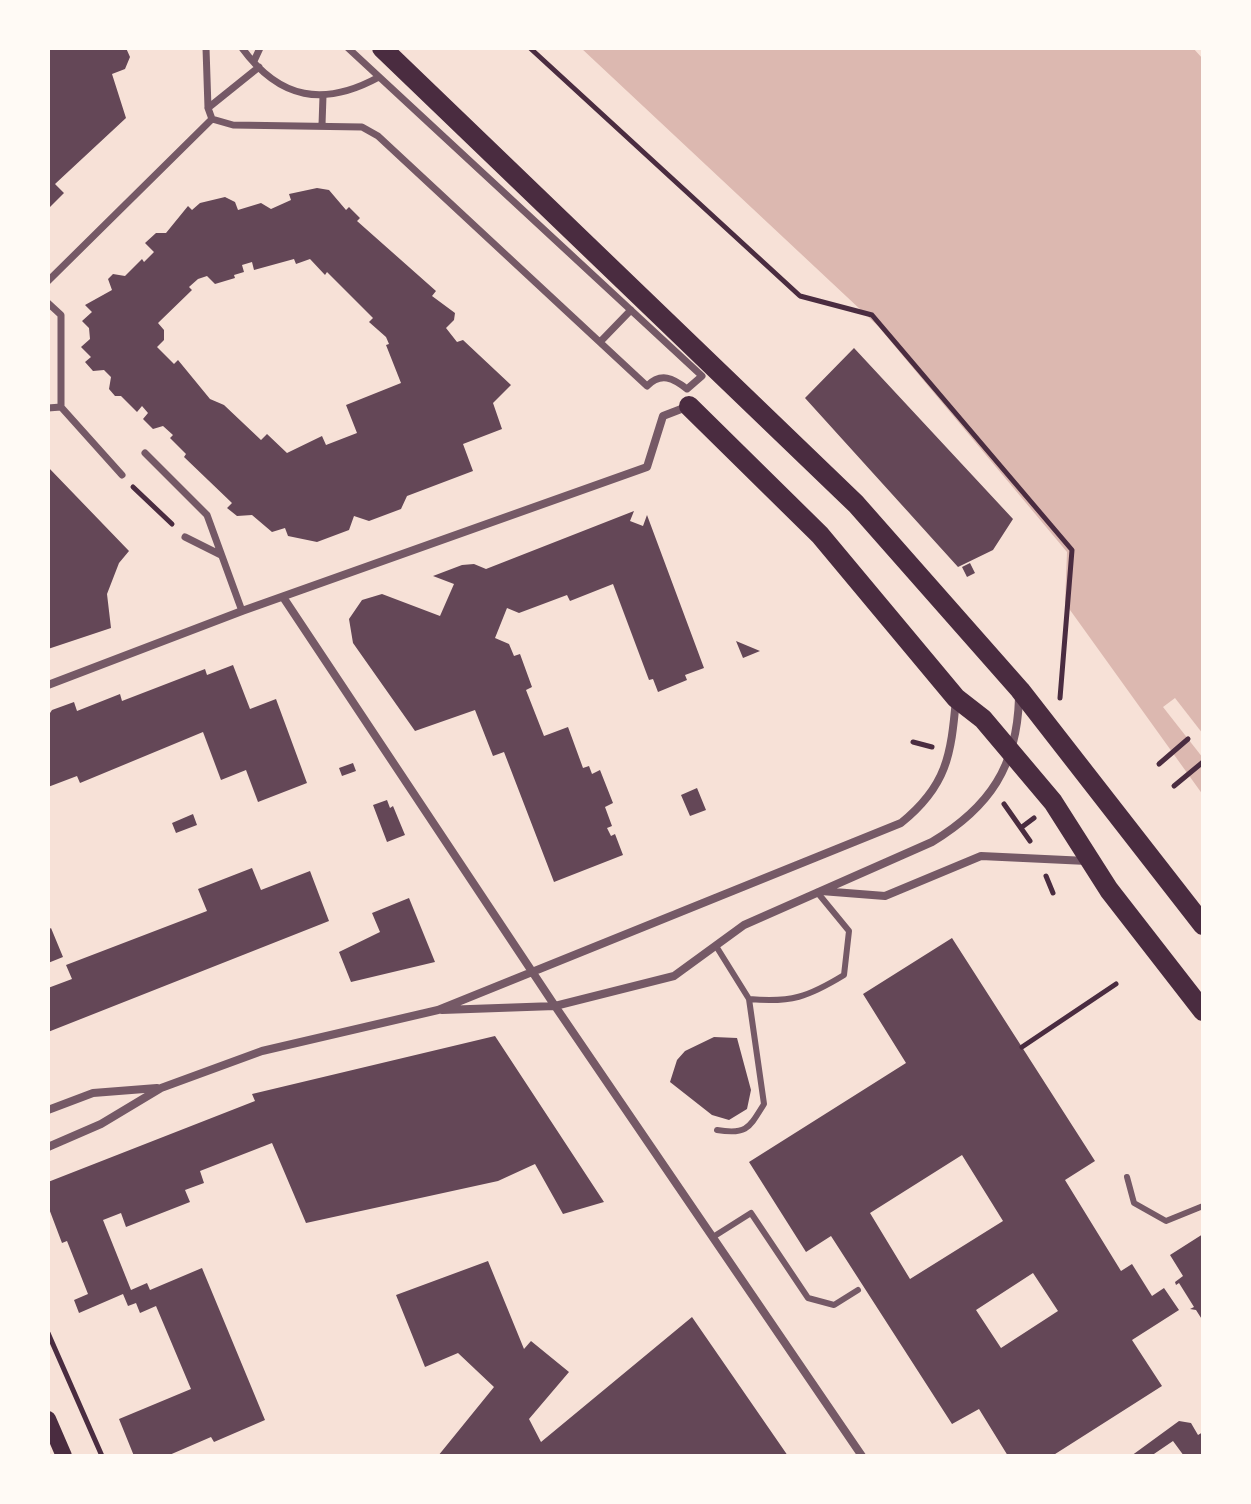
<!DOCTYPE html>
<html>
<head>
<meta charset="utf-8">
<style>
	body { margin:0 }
	#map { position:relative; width:1251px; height:1504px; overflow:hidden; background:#f7e1d7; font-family:Lora,serif }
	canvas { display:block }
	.frame { position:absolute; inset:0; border:50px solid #fffaf5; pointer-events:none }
</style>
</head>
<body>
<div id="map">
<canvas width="1251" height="1504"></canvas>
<div class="frame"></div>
</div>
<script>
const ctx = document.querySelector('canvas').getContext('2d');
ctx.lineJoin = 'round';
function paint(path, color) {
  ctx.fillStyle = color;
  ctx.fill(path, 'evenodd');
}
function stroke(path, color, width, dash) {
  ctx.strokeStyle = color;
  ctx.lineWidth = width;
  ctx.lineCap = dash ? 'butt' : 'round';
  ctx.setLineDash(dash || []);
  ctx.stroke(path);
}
paint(new Path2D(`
	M581,48H1193L1203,59V795L1065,603L1067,552L878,326Z`), '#dcb8b0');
paint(new Path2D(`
	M1175,698L1203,734V758L1163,707Z`), '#f7e1d7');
paint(new Path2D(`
	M48,48H126L130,57L125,69L112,74L126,118L55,184L64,193L48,209Z
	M317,188L329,190L346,210L349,207L360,218L357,221L436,291L432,296L455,313L454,320L446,328L457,342L463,340L511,385L493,403L502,429L463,444L473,471L407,496L401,509L369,521L354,516L349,530L317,542L288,536L285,528L272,532L252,515L237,516L227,508L232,503L184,457L186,454L170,438L173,435L163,426L153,429L143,419L148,413L142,406L137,412L121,396H115L109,389L111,377L104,370L93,371L85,362L91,357L81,347L90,339L89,328L82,321L92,312L85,305L112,290L108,279L113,274L125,276L142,259L144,262L154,252L145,243L156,233H166L188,206L192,210L200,203L225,197L235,202L238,210L261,203L271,209L291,200L289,194ZM294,259L296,264L310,259L325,275L327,272L373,318L369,322L386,337L389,344L386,345L401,383L346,405L357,433L326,445L322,436L287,453L267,434L261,440L224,405L210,399L178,360L174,364L157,347L164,340V330L158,323L192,290L189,287L198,279L207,276L215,284L235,278L234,275L244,272L242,265L252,262L254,270Z
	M854,348L1013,519L993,550L958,567L805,398Z
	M48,467L129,551L119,563L107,594L111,628L48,649Z
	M634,511L630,521L643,526L647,515L704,668L685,675L687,680L658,692L653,679L649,680L613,584L570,601L567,595L519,613L507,608L495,638L509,644L514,656L520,654L532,687L526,690L544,736L568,727L583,768L589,766L592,774L600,770L613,803L605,807L612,826L607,828L611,836L615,834L623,855L554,882L504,752L493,756L475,710L415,731L353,643L349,619L362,600L382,594L440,616L454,584L433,576L462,565L474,564L486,569Z
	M970,563L975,573L967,577L962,567Z
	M736,641L760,651L743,658Z
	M233,665L250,709L276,699L307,783L258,802L246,770L221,780L203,732L80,783L77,776L48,787V716L52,710L74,702L77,711L120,694L122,701L205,669L207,675Z
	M353,763L356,771L342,776L339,768Z
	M697,788L706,810L690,816L681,795Z
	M387,800L390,808L393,806L405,835L387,842L373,805Z
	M193,814L197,825L176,833L172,823Z
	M252,868L261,890L310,871L329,921L48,1032V988L72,979L66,965L207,911L198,889Z
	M409,898L435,962L351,982L339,952L380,932L372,913Z
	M51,928L63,957L48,963V930Z
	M952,938L1095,1161L1065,1180L1121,1271L1132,1264L1152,1296L1164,1288L1179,1310L1132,1340L1162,1386L1052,1456H1008L979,1409L952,1424L831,1236L806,1252L749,1162L906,1063L863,994ZM962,1155L1003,1221L910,1279L870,1213ZM1033,1273L1058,1311L1001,1348L976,1310Z
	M495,1036L604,1202L563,1214L535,1164L498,1181L306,1223L272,1143L200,1171L204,1183L185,1190L190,1202L126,1227L121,1213L103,1220L131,1290L147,1283L150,1290L202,1268L265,1420L214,1442L211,1437L167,1456H134L119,1419L191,1389L156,1306L140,1313L136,1303L128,1306L123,1294L79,1313L74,1300L88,1294L67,1241L62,1243L48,1206V1182L255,1101L252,1094Z
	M714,1037L737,1038L751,1090L747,1109L729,1120L712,1115L670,1082L677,1060L685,1051Z
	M1203,1234V1321L1196,1310L1190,1309L1194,1307L1179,1283L1176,1285L1175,1282L1183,1276L1170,1255Z
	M488,1261L524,1349L531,1341L569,1372L529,1419L541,1442L692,1317L788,1456H438L494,1387L458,1353L425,1367L396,1295Z
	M1179,1421L1191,1423L1198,1435L1203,1432V1456H1184L1173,1441L1151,1456H1131Z`), '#644757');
stroke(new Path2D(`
	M530,48L800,296L872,315L1072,550L1060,698
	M133,487L172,524
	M913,742L932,747
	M1159,764L1188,739
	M1174,786L1203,762
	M1004,804L1030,841
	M1022,827L1034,818
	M1046,876L1053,893
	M1022,1047L1116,984
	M48,1333L102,1456`), '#4a2c40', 5);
stroke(new Path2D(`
	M716,946L749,999L764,1104C749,1128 747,1135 717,1130
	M749,999C791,1003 808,997 844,975L849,931L817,892
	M1127,1177L1134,1203L1166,1221L1203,1206
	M713,1237L751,1213L808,1298L834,1305L858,1290`), '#755966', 6);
stroke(new Path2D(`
	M206,48L208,108L212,119L233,125L362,127L378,136L647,386C661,372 673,378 687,389L702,376L348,48
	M242,48C280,100 324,107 379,77
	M254,61L260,48
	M208,108L259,67
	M322,125L323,96
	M48,281L212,119
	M48,303L61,315V407L122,475
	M600,342L631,310
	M48,408L61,407
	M145,453L207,515L242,611
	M185,537L221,555`), '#755966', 7);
stroke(new Path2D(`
	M283,597L555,1006L862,1456
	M48,685L242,611L647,467L663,416L689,406
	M821,891L885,896L981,856L1087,861
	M442,1010L555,1006L674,976L744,925L932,842C990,807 1017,766 1019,698
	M48,1110L93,1093L157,1088
	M48,1147L101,1124L161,1088L262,1051L438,1010L901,823C947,786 951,755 956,699`), '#755966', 8);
stroke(new Path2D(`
	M48,1419L64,1456`), '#4a2c40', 16);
stroke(new Path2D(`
	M382,48L856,504L1020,690L1203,925
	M689,406L820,535L956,698L983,719L1053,802L1109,890L1203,1011`), '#4a2c40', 20);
</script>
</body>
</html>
